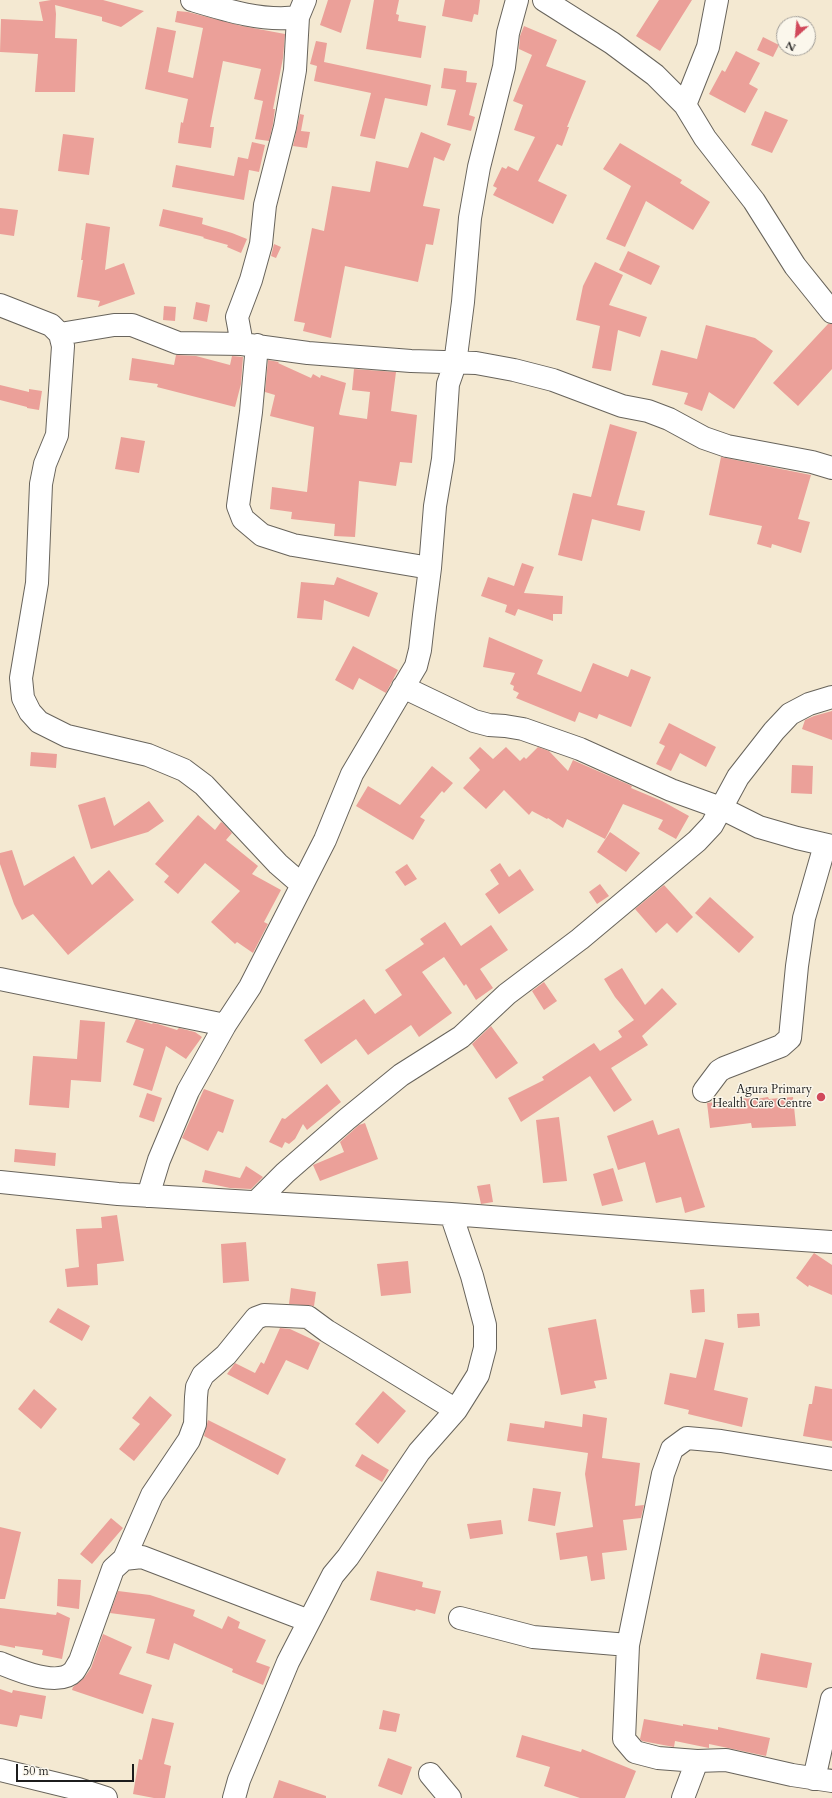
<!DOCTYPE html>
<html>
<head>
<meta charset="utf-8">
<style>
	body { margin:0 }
	#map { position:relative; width:832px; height:1798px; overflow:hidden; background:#f4e9d2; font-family:Cardo,serif }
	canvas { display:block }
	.north { position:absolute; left:776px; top:16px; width:40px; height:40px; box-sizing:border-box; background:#fbf7ec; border:1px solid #a29f99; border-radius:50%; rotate:207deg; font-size:11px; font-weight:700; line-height:16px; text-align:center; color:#1c1c1c }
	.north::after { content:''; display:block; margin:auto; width:14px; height:18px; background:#d1495b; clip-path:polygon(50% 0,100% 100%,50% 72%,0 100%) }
	.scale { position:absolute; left:16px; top:1764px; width:118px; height:18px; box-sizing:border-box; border:2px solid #1c1c1c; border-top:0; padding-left:5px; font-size:12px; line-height:14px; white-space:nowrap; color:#1c1c1c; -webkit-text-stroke:3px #fbf7ec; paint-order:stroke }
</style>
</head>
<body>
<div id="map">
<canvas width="832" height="1798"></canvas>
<div class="north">N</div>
<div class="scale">50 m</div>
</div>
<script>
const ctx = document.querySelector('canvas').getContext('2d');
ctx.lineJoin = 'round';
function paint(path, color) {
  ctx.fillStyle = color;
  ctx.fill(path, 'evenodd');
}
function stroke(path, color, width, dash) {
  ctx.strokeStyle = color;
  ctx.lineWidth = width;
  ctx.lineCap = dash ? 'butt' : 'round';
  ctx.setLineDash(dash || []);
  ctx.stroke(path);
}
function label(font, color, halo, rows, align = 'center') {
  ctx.font = font + ' Cardo,serif';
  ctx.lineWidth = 3;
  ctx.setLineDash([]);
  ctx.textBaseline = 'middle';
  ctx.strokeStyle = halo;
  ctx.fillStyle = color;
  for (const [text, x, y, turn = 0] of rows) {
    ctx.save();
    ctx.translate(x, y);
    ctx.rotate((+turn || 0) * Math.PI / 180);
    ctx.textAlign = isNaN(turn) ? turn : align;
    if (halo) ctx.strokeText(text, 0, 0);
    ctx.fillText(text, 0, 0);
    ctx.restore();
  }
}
paint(new Path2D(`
	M51,0H103L144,11L121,27L102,21V17L55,5L56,14L55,38L77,39L75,92H35L38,54L0,52L1,19L43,21L39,2Z
	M328,0H351L341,33L320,25Z
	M374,0H399L396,14L399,15L398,21L426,26L421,58L366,49Z
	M445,0H480L478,15L474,14L472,22L442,16Z
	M659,0H692L660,51L636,36Z
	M177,11L188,12L242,26L285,34L283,58L273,109H275L273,124L269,141L255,139L263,101L254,99L261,69L223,61L210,127H214L211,148L178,143L181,122L183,123L188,99L145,89L157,27L176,31L168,72L193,78L203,28L175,22Z
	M524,26L557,40L546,66L586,81L567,127H569L562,146L557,144L538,181L567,195L553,224L493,195L497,188L493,186L502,167L506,169L508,166L518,171L535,137L514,130L523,105L513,101L532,55L519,49L520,36Z
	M763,37L779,45L773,57L757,50Z
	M316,41L327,43L324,62L431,85L427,106L385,98L375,139L360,136L371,93L314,81L317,66L310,64Z
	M736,51L760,63L749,84L758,89L745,113L709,94L722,70L725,72Z
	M444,68L467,71L466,82L477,83L469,115L475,117L471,131L447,125L456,90L441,88Z
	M765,111L788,120L772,153L751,145Z
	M300,114L304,115L301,131L310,132L307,148L293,146Z
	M421,132L451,144L444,161L434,157L423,206L440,209L433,245L426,244L418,282L345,266L331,338L303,331L305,323L294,321L312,228L324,231L332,186L370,192L376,161L408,168Z
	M63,134L94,138L89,175L58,171Z
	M252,142L265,145L259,172L249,170L244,200L172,187L176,165L234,176L238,157L248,159Z
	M620,143L682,180L680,183L710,202L693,230L646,201L625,247L606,239L631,186L603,169Z
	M0,208L18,210L14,236L0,234Z
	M163,209L203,218L202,224L232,233L247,239L241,253L227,247L228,245L203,238L204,237L159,226Z
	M86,223L110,227L105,270L124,263L135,294L98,307L100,301L77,297L83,260H81Z
	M274,244L281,247L276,258L271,256Z
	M628,251L660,266L651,285L619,270Z
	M595,262L623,275L609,305L647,317L640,337L618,330L611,371L592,368L600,326L576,320L583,286Z
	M196,302L210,305L207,322L193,319Z
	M164,306L176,307L175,321L163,320Z
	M828,324H832V369L798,406L773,383Z
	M706,325L755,338L773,351L734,409L709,392L702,411L684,404L688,393L652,385L661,350L697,359Z
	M176,355L196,356L230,365L232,356L243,357L241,384L235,407L157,387L158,384L129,380L132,358L174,365Z
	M268,360L279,362L278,363L311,378L313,374L320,378L321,375L346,383L339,414L340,415L367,419L370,392L352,390L354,369L396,372L391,411L417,415L412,463L400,462L396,486L359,481L355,537L334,536L335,524L291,519L292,512L270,509L272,487L307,492L314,427L270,416L275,395L265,392Z
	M0,385L29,392V389L42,391L39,410L27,408V407L0,400Z
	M610,424L637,432L617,505L645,511L640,531L592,519L582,561L558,555L573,493L591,497Z
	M121,437L145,441L139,473L115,469Z
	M721,457L811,475L798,519L810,522L801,553L772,544L771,548L757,544L762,526L709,515Z
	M522,563L534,567L524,593L563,596L562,614H553V621L518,609L515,616L505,612L507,605L481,596L488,577L514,586Z
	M337,577L378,593L369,617L324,600L322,620L297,618L301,582L334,585Z
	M489,637L543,660L537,674L581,692L593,663L628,677L631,669L651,677L631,727L599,714L597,719L579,712L575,722L516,698L519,693L513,690L514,686L510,684L515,673L483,667Z
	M353,646L398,670L386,693L359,678L353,690L335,680Z
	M832,711V740L802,729L805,720L814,716Z
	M669,723L716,747L706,767L680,753L671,771L656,764L665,746L659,743Z
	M480,747L493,759L506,747L520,761L524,757L526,759L538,747L549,751L568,771L573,760L575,761L632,786L631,788L662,801L689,816L676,839L658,829L663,820L623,804L605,839L567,819L563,828L548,818L547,819L532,811L529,815L504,790L486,809L463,788L480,770L469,758Z
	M31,752L57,754L56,768L30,766Z
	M792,765L813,766L812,794L791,793Z
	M432,766L453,783L444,793L442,791L420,817L425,820L413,840L356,806L368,786L400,805Z
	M105,797L114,826L149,801L164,821L148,832L91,849L78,805Z
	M198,815L215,830L221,822L223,823L232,833L226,840L258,866L252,874L281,890L264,922L268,924L253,953L237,942L235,944L211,922L240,891L205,863L178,894L164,882L169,876L155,864Z
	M610,832L640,853L626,872L597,852Z
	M12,850L24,886L74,856L92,885L109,870L134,900L68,955L33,914L22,920L14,904L0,864V853Z
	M500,863L509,877L520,869L534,890L499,914L485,894L499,884L490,870Z
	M407,864L417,879L405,886L395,872Z
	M600,884L609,896L597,904L589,892Z
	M664,885L693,917L677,933L667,923L656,933L635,909Z
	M710,897L754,937L739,953L695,913Z
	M445,922L461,946L491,925L508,950L480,969L493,988L476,1000L466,984L464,986L444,957L422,972L452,1013L419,1037L411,1025L368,1055L356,1039L321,1064L304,1040L364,999L375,1014L402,995L385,970L424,944L420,939Z
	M622,968L645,1005L662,988L677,1004L642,1036L648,1045L611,1068L632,1100L614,1112L590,1076L521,1122L508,1098L544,1080L542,1077L594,1043L600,1051L622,1037L618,1031L634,1020L615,997L604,979Z
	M544,982L557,1001L544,1010L532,991Z
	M136,1019L152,1024L153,1023L158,1024L177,1030L179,1028L195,1032L202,1037L186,1059L166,1046L152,1091L133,1085L144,1049L126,1042Z
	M80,1020L105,1022L101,1082L71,1080L69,1108L29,1105L33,1056L77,1059Z
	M491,1026L518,1063L496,1079L472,1044Z
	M327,1084L341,1102L307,1130L303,1124L295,1139L289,1144L285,1142L282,1148L269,1142L282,1118L285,1119Z
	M204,1089L234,1100L223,1133L218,1131L208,1151L182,1138Z
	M147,1093L162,1098L154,1122L139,1117Z
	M756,1097V1099L768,1097L769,1099L793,1097L796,1126L752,1128L751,1123L710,1128L707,1103Z
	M559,1117L567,1181L543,1183L536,1120Z
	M653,1120L658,1135L679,1128L705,1207L685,1213L681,1197L656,1203L645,1162L618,1170L607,1136Z
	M365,1123L378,1159L320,1181L313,1165L344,1152L340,1142L359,1125Z
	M15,1149L56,1153L55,1166L14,1162Z
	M246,1166L263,1177L251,1189L230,1188L202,1182L205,1170L240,1178Z
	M613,1168L623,1201L602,1206L593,1174Z
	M490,1184L493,1202L481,1204L477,1186Z
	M117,1215L124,1261L97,1264L98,1285L67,1287L65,1269L79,1267L76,1229L102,1228L101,1217Z
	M246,1242L249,1281L223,1283L221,1244Z
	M814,1253L832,1265V1295L809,1285L808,1287L796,1278Z
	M408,1261L411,1293L381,1296L377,1264Z
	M291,1288L316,1292L314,1306L289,1304Z
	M704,1289L705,1312L692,1313L690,1290Z
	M58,1308L90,1326L82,1341L49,1322Z
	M759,1313L760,1326L738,1328L737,1314Z
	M596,1319L607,1379L594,1381L596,1388L561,1395L548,1328Z
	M280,1328L290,1329L320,1343L308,1370L286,1360L268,1395L227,1374L235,1363L255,1373L261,1362L264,1364Z
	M705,1339L724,1343L714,1390L748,1398L742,1427L688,1414L689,1410L664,1404L670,1373L696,1378Z
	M815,1386L832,1389V1441L803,1436L809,1404H812Z
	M34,1389L57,1409L41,1429L18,1409Z
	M383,1391L406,1411L378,1444L355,1424Z
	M150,1396L172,1415L134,1461L119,1449L140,1424L132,1418Z
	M583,1414L607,1418L602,1458L640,1463L635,1506L644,1505L641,1518L623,1520L627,1550L602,1553L605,1579L591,1581L587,1556L560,1560L556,1533L593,1527L585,1474L588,1453L507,1441L510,1423L544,1428L545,1421L582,1427Z
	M208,1420L286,1459L278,1475L204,1436Z
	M362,1454L389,1470L382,1482L355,1466Z
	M533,1488L561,1492L555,1526L528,1521Z
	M111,1518L123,1528L92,1564L80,1554Z
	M501,1520L503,1534L470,1539L467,1524Z
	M0,1527L21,1532L5,1599H0Z
	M377,1571L423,1582L422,1587L441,1591L435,1614L416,1609L415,1611L370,1600Z
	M58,1579L81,1580L79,1609L57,1606Z
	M118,1591L150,1595L195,1610L193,1616L222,1629L228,1616L240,1622L238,1628L266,1640L256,1662L270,1667L263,1685L232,1672L233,1669L174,1643L169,1660L146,1653L155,1619L110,1613Z
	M0,1608L56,1615L57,1612L70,1618L62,1659L42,1655L43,1650L15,1646V1648L0,1645Z
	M103,1634L132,1647L119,1674L152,1685L143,1714L72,1690L73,1687L84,1678L91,1668Z
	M761,1653L812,1663L807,1688L756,1679Z
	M0,1689L12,1693L13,1690L46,1696L42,1719L20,1715L17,1727L0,1724Z
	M383,1710L400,1714L396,1732L379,1729Z
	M152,1718L174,1723L164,1764L171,1766L165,1798H154L133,1794L139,1759L142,1760Z
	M644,1719L683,1726V1724L718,1730V1727L770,1738L766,1756L709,1744V1748L675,1741L674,1747L642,1741L640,1739Z
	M522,1735L581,1752L582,1749L636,1771L625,1798H580L544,1786L550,1767L516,1757Z
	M388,1758L412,1767L402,1795L378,1786Z
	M279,1780L326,1796V1798H273Z`), '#eba099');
const minor = new Path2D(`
	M192,0C225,10 263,22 298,17L305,0
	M544,0L612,43L655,75L685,105L705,138L754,201L795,266L832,312
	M685,105L708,47L717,0
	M0,305L51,325L60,334L63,346L57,435L45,464L41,484L37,583L21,678L23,698L30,712L39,722L67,736L148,755L184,770L204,785L278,864L301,884
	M60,334L114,325H132L178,343L242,344L308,353L411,361L476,363L514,370L553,380L622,406L648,411L669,419L704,438L727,446L812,462L832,468
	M242,344L237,317L251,280L261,244L265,205L285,127L295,70L298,17
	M257,345L251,412L238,506L243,519L262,535L293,545L430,568
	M403,687L474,721L489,725L505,726L523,729L580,749L671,790L721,808L759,827L797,838L832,846
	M0,979L225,1025
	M704,1091L719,1071L724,1068L781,1046L790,1038L797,966L804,918L825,845
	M0,1182L118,1194L451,1214L713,1234L832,1242
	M148,1196L159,1160L188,1091L225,1025L250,987L325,840L352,774L416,666L420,650L424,615L430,568L435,506L443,459L448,384L455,364L463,302L470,218L479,167L504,67L508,33L517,0
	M256,1202L285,1173L347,1119L401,1075L461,1037L507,994L580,939L697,841L712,825L738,777L774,731L790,714L809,704L832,697
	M832,1459L721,1441L687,1438L672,1449L663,1474L628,1645L624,1739L635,1752L658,1758L697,1761L726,1760L792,1775L832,1781
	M124,1559L152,1495L189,1440L195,1424L196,1397L197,1387L203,1375L226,1355L256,1318L264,1315L308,1317L327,1331L456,1410
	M460,1618L533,1637L628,1645
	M0,1663C17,1670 59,1688 74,1671C76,1668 78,1664 80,1661L113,1569L124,1559L142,1557L309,1621
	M0,1770L78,1789L106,1798
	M430,1774L450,1798
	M814,1779L832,1699
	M234,1798L239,1780L288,1662L333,1575L348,1557L419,1452L456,1410L478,1375L485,1348V1325L472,1276L451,1214
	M683,1798L697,1761`);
stroke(minor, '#68645c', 24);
stroke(minor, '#fff', 22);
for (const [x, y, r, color] of [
	[821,1097,5,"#d1495b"]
]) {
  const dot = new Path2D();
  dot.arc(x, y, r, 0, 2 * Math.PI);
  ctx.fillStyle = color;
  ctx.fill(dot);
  stroke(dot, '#fbf7ec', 1.5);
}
label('12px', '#1c1c1c', '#fbf7ec', [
	["Agura Primary",812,1090],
	["Health Care Centre",812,1104]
], 'right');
</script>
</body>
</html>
